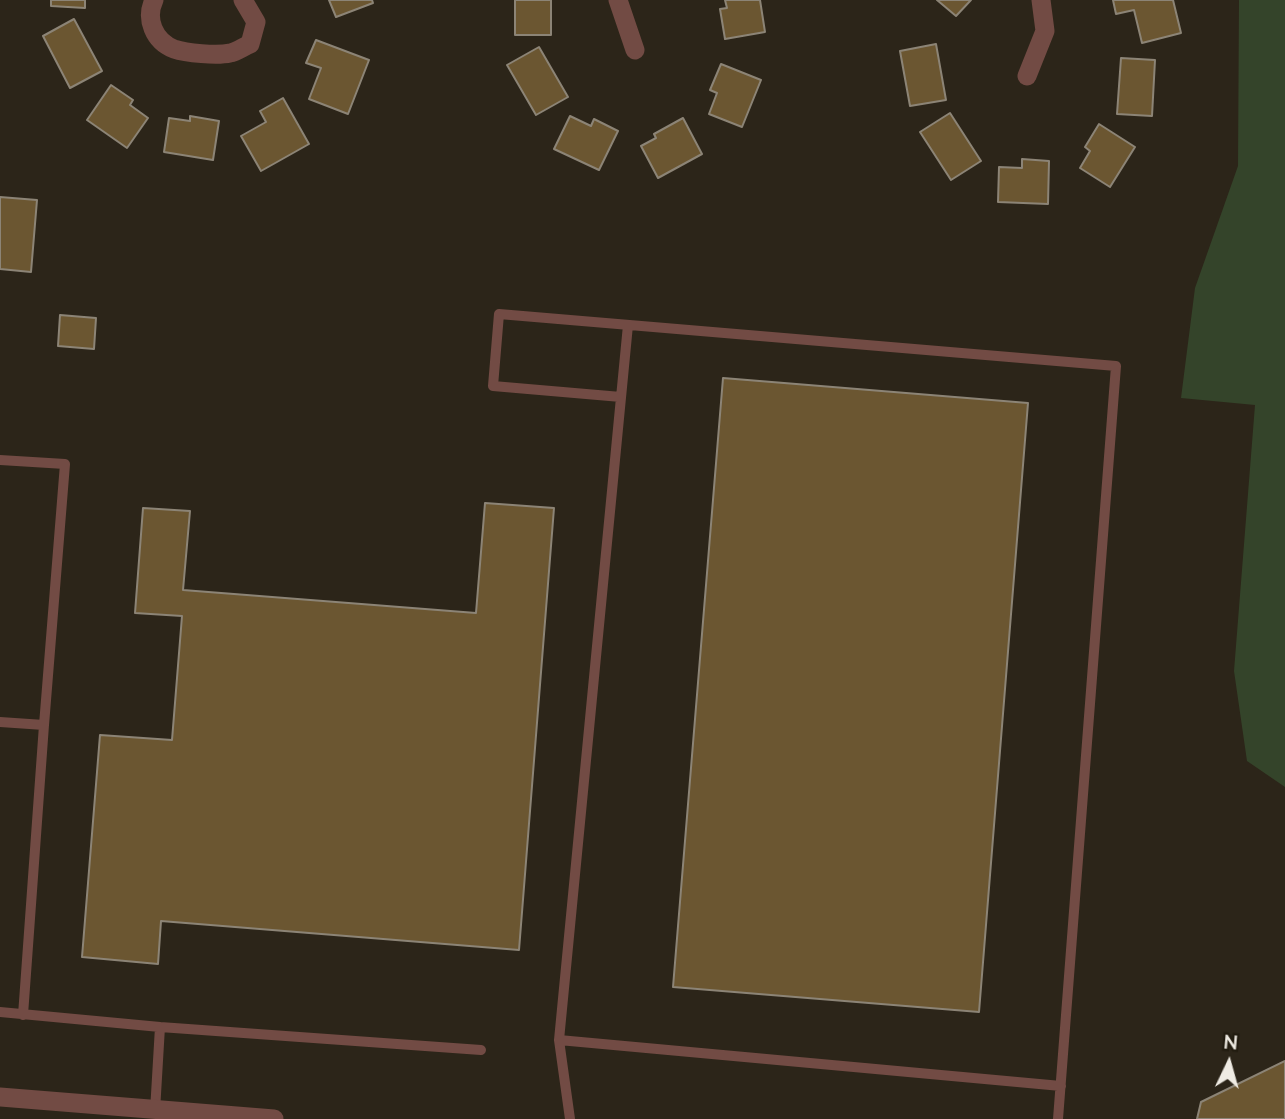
<!DOCTYPE html>
<html>
<head>
<meta charset="utf-8">
<style>
	body { margin:0 }
	#map { position:relative; width:1285px; height:1119px; overflow:hidden; background:#2c2519; font-family:Mulish,sans-serif }
	canvas { display:block }
	.north { position:absolute; left:1194px; top:1028px; width:70px; height:70px; -webkit-text-stroke:5px #221c10; paint-order:stroke; rotate:5deg; font-size:19px; font-weight:700; line-height:28px; text-align:center; color:#efebe3 }
	.north::after { content:''; display:block; margin:auto; width:24px; height:32px; background:#efebe3; clip-path:polygon(50% 0,100% 100%,50% 72%,0 100%) }
</style>
</head>
<body>
<div id="map">
<canvas width="1285" height="1119"></canvas>
<div class="north">N</div>
</div>
<script>
const ctx = document.querySelector('canvas').getContext('2d');
ctx.lineJoin = 'round';
function paint(path, color) {
  ctx.fillStyle = color;
  ctx.fill(path, 'evenodd');
}
function stroke(path, color, width, dash) {
  ctx.strokeStyle = color;
  ctx.lineWidth = width;
  ctx.lineCap = dash ? 'butt' : 'round';
  ctx.setLineDash(dash || []);
  ctx.stroke(path);
}
paint(new Path2D(`
	M1239,0H1285V787L1247,761L1234,671L1255,405L1181,398L1195,288L1238,166Z`), '#34442a');
const building = new Path2D(`
	M51,0H85V8L51,6Z
	M329,0H372L373,3L336,17Z
	M515,0H551V35H515Z
	M725,0H760L765,32L725,39L720,9L727,8Z
	M937,0H971L956,16Z
	M1113,0H1173L1181,33L1142,43L1134,10L1116,14Z
	M74,19L102,71L70,88L43,36Z
	M316,40L369,60L348,114L309,99L321,68L306,63Z
	M936,44L946,100L910,106L900,51Z
	M539,47L568,97L536,115L507,65Z
	M1121,58L1155,60L1152,116L1117,114Z
	M721,64L761,80L742,127L709,114L717,93L710,90Z
	M111,85L133,100L130,105L148,118L127,148L87,120Z
	M283,98L309,144L261,171L241,136L266,122L260,111Z
	M950,113L981,161L951,180L920,132Z
	M190,116L219,121L213,160L164,152L169,118L190,121Z
	M570,116L591,126L594,119L618,131L599,170L554,149Z
	M683,118L702,154L658,178L641,146L656,138L654,134Z
	M1099,124L1135,147L1110,187L1080,168L1090,151L1085,147Z
	M1022,159L1049,161L1048,204L998,202L999,167L1022,168Z
	M0,197L37,200L31,272L0,269Z
	M60,315L96,318L94,349L58,346Z
	M723,378L1028,403L979,1012L673,987Z
	M485,503L554,508L519,950L161,921L158,964L82,957L100,735L172,740L182,616L135,613L143,508L190,511L183,590L476,613Z
	M1285,1061V1119H1197L1201,1102Z`);
paint(building, '#6b5631');
stroke(building, '#8c8476', 2);
stroke(new Path2D(`
	M621,397L493,386L499,314L1116,366L1058,1119
	M0,460L65,464L44,725
	M0,722L44,725L23,1015
	M0,1012L160,1027L155,1111
	M160,1027L481,1050
	M559,1040L1061,1086
	M570,1119L559,1040L628,325`), '#724b44', 10);
stroke(new Path2D(`
	M154,0C145,19 154,41 174,49C186,53 217,56 230,53C236,52 243,47 250,44L256,22L243,0
	M618,0L635,50
	M1027,76L1045,31L1041,0
	M0,1097L274,1119`), '#724b44', 19);
</script>
</body>
</html>
